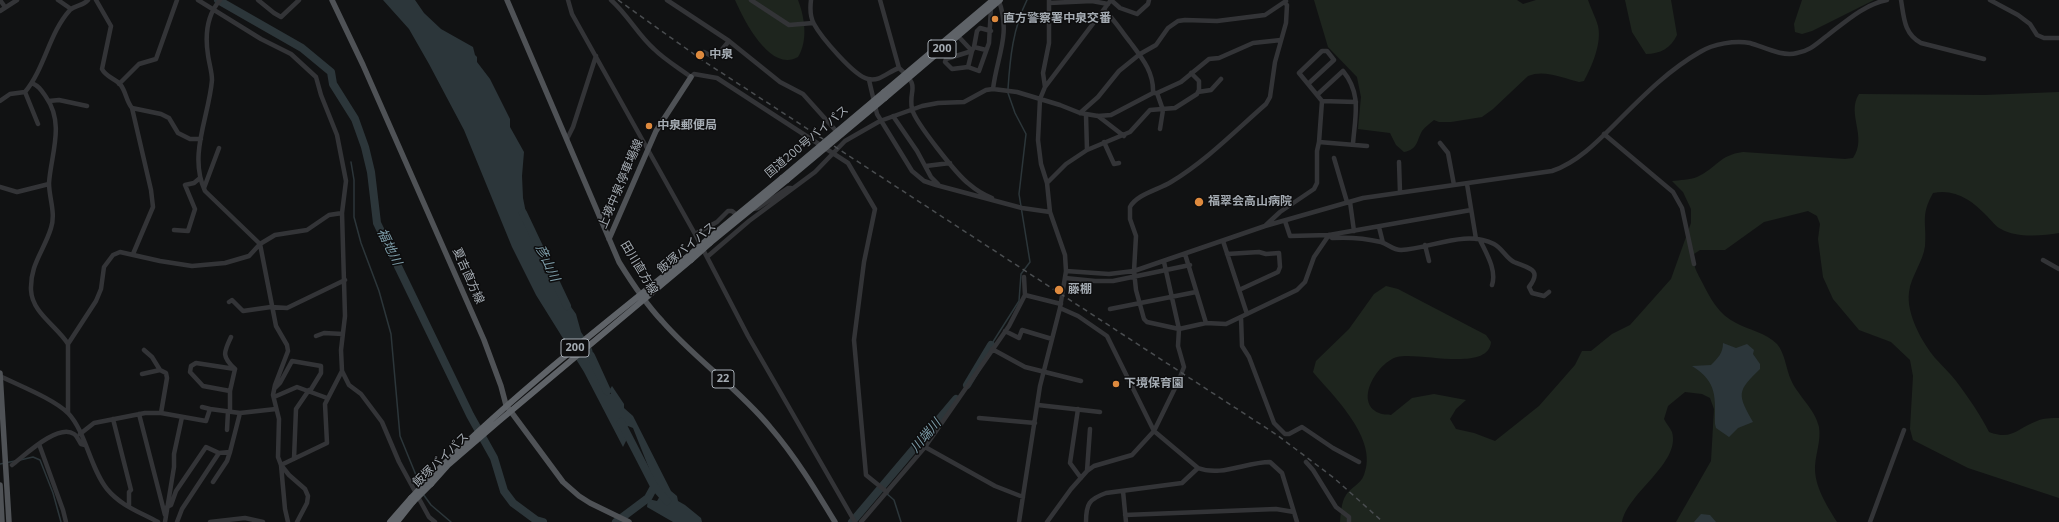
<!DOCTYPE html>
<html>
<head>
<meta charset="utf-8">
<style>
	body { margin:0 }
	canvas { display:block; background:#111213 }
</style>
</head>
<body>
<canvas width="2059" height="522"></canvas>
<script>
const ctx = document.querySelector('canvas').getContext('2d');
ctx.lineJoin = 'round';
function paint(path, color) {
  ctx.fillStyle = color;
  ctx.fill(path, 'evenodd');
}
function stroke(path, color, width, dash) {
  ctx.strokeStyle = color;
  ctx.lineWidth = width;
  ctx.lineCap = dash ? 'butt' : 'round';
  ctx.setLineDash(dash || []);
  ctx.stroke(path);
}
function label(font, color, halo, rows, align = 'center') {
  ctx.font = font + ' "Open Sans","Noto Sans JP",sans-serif';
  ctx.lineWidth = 3;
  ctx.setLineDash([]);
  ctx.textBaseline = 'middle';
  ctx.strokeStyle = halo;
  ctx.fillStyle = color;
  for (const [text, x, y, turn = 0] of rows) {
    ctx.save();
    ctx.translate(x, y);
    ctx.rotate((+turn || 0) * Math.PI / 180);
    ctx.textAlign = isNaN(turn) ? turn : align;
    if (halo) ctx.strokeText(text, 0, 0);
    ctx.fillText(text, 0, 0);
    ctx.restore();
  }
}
paint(new Path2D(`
	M735,0H798C805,18 808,41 798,57C770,73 744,20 735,0Z
	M1314,0H1517L1523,4L1536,0H1588C1591,9 1596,18 1598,26C1602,43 1592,66 1584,81L1579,82C1563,78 1544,69 1528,76L1493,109L1482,117L1451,122H1439L1434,120C1430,123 1425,127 1422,131C1416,142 1418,149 1404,152L1396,145L1390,133L1358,129L1361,97L1357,77L1328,47Z
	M1625,0H1671L1677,35C1671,48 1660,54 1646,54L1632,32Z
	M1802,0H1874L1812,31L1802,34L1795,32L1794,24Z
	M2059,92V233C2042,236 2016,238 2001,229C1996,227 1991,220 1987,216C1973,201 1955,188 1933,193C1920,216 1927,223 1925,246C1923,262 1911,276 1909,292C1906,314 1922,342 1935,358C1942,366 1950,373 1956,381C1968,397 1980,414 1989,432C2013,441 2017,428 2037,421C2043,418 2052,418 2059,418V498L1968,468L1913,440L1910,429L1913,376L1910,360L1891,342L1859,330L1833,299L1823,277L1818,239L1820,224L1817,216L1808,211L1764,222L1725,250H1700L1694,254C1692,265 1697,272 1702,282C1710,298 1719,315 1736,323C1749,330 1766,333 1777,344C1785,353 1786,369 1791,380C1798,396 1815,409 1819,427C1821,441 1816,452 1815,466C1814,486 1827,506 1837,522H1676L1711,461L1714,409L1710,398L1702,394L1685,392L1668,406L1664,419C1666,423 1670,428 1672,432C1681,463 1628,492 1622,522H1340C1341,513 1341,503 1346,495C1351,487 1360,485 1364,475C1379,439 1334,397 1313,372L1316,361L1349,329L1374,294L1386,286L1398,289L1486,335L1491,342C1488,373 1418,351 1397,357C1378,362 1353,402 1379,413C1382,415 1388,414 1391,415L1412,398L1434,394L1466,400L1456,409L1450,419L1456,429L1474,433L1495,441L1539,406L1575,365L1582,351H1591L1612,334L1630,325L1671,279L1691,223V209L1683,192L1672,181C1680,180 1690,180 1697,177C1717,168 1719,155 1743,152L1845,159L1853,158C1868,137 1846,114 1859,94L1985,95Z`), '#1e251e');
paint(new Path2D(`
	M383,0H415L424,13L441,29L473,47L475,55L477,57V62L490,79L510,119V127L524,152L522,176L523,198L530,233L544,262L556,280L560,295L569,304L576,314L581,332L592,349L595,362L594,367L609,394H611L610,389L612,386L624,404V408L633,416L671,491L677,496L678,501L685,505L701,518L702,522H673L647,507L648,499L657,501L660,496L633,428L628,426L625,428L627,439L623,447L584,372L536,295L512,247L464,130L429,64L409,29Z
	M1723,343L1736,348L1747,344L1754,350L1753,354L1760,364V369C1737,391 1737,394 1753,422L1738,428L1729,437L1716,428L1715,424C1715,398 1718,382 1692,366L1711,365C1718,358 1723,353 1723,343Z
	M1701,514L1710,515L1716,522H1694Z`), '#2c363a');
stroke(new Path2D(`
	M1008,89C1010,58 1013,28 1027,0
	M351,162L354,180V217L361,243L379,291L391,334L400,436L420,485
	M991,345L1019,301L1021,274L1030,262L1019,194L1026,134L1015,113L1008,93
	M20,460L33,457L40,460L53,493L61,522
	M0,464L15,461
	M886,493L894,500L901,522
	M423,494L431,505L451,522`), '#2c363a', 1.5);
stroke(new Path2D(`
	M218,0L302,48L331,72L333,84L355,119L365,147L371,172L377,223L470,415L494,458L504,491L513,503L536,520L543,522
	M523,213L567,306
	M591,356L607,391
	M967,385L991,345
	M621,422L654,486L667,501
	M616,522L648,498L654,487
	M852,522L956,399`), '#2c363a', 8);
stroke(new Path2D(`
	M0,0L5,7
	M58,0L71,9
	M96,0L111,26L102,69C106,77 114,78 120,84C126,91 126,101 132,108L151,190L153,207L133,254
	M198,0L261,39L291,54L316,77L321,95L337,135L346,181L342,213L345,316L341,350L342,371L349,385L361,394L382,422L399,462L429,517L435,522
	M220,0C207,15 205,36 208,55C209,63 212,72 212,80C209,117 188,155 205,191L260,244L276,326L287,345L288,351L275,385L273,395L279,419L278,457L281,465L289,475L305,489L308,496L307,503L297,522
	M258,0L274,13L281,17L299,0
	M568,0L572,14L695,234L748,336L855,522
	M611,0C628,15 638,35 654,49C665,60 679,68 691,77L694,74L717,78L848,163L875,209L864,262L854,340L866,475L887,492
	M667,0L729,41L780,82L803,94L838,133
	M751,0L789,25L813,23
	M811,0C810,8 810,17 814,24C821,37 854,76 868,79C880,82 889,71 899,68C922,88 908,88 912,109C915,122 957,175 969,184C976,190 984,195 992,198
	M880,0L899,68
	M1111,0L1045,87L1040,99L1038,140L1041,164L1047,183L1050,212L1065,255L1066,271L1060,308L1078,316L1107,336L1154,431L1198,468C1221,477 1246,462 1270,462L1282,473L1297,522
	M1111,0L1120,8L1137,14L1148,4L1149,0
	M1901,0C1904,18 1904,34 1921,43L1984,59
	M1990,0L2018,15L2030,24L2037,35L2044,38H2059
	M1049,3L1092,1L1108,4
	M1285,3L1287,5L1286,23L1275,62L1270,97L1266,104C1235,131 1206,161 1171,182C1158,190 1137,194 1130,207V219L1136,236L1134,271L1136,290L1144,319L1147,322L1179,329L1206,323L1226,324L1297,290L1305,282L1314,257L1329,235
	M1104,10C1115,20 1121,31 1130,42C1142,58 1154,72 1153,93
	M0,11L17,0
	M958,36L972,51L968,67L979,71L989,43L991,7
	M974,47L977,31L980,28L991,31
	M704,52L715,58L729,41
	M968,67L952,69L945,62L946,59L972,51L974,47L986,50
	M869,80L877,114L912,171L924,181L936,185L1022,208L1050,212
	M32,83C40,87 41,90 46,97C65,124 51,154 49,183C49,198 56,213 51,228C44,251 30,264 31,290C32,313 57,326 68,344V413
	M119,84L139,64L156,59L177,0
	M1045,87L1043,73L1049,43V0
	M993,89C997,56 1011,35 999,1
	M25,92L38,124
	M1198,92L1211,90L1221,79
	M1157,93L1163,110L1160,129
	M1318,94L1343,71C1362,94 1355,116 1353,144
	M0,101L10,94L25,92C45,68 49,33 70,10C75,5 83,6 88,0
	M49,101L59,100L87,106
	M1322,101L1356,102
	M132,108L161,114L169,118L178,133L190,139H201
	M1080,113L1098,97L1119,71L1140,54L1156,45L1168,28L1178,21L1185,20L1217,21L1265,15L1286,1
	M1086,115L1087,150
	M893,116L917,151L931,177L938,184
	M1098,116L1124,136
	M1604,134L1673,192L1682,208L1694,264
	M567,139L573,127L596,56
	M1104,142L1114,164L1119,163
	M1319,142L1367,146
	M1440,143L1448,153L1454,185
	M1334,158L1347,202
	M1399,162L1400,192
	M926,166L950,163
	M1047,183L1066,164L1087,150L1130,132L1150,110L1175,108L1197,94L1199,90V81L1191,73
	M1467,184L1476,239
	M0,187L17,192L49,184
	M204,188L219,148
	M1350,202L1354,231
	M753,209L758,208L788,188H791
	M1285,221L1290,236L1329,235L1471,210
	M1266,225L1280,212L1314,189L1317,183V151L1319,142L1322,101L1299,73L1322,51H1327L1334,60L1308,84
	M1379,227L1383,243
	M174,230L188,231L195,209L185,185L194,183L200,178
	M695,234L717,222L728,211H732L737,215
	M1329,235L1332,238C1349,237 1364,238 1381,242C1388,244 1393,250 1401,250C1430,249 1465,229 1494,244C1502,248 1506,258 1514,262C1528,268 1543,269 1529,287L1532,293L1544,296L1549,292
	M1480,240C1486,253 1497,270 1492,285
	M1223,241L1247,314
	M1425,245L1429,261
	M1185,254L1206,323
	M1227,254L1259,252L1266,254L1279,253L1280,267L1278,272L1239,290
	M707,257L749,221L815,172L845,141L880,121L922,106L938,103L964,102L986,90L993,89L1017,92L1060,105L1080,113L1098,116L1111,115L1153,93H1157L1181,82L1209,59L1219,58L1253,43L1281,40
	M2043,260L2059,269
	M1066,271L1109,274L1134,271L1265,226L1363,198L1552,171C1579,162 1601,138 1621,118C1645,94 1670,69 1700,52C1713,44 1735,40 1750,43C1764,47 1782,57 1797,53C1810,51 1817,43 1828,35C1845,22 1865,4 1887,0
	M1065,278L1095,281H1113L1190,265
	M1025,295L1061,304
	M229,302L232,300L243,311L271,307L287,308L345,280
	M1110,309L1196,292
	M1241,317L1242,346L1249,357L1274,423L1285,434H1289L1302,427L1333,448L1359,462
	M1005,331L1019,338L1022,330L1052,339
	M316,336L324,333L343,334
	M231,337C224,352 221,356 235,369
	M68,344L96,301L101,289L104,267L113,255L120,252L160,261L192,266L225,263L249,256L260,244L275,235L307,230L329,215L342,213
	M992,349L1025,367L1081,381
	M144,350L152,357L160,370
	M142,374L160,370L166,373L167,378L161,413
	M0,376C20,386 52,398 68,413C86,432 90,468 107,489C121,506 140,512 158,522
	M275,388L280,383L292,361L321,366V373L310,391
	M230,391L203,386L190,372L191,366L196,363L235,369L230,391V411
	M274,397L297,387L327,398
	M1038,405L1100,412
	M202,407L210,409
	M1078,409L1070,463L1081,478
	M139,414L165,515
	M979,418L1035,423
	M113,419L131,490L129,492V507
	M227,430L228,411
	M80,434L94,423L145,413H161L206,421L210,409L240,413L276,409
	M39,444L63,510L66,522
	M925,447L995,486L1023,497
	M294,459L296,409L309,390
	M1306,462L1313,470L1336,507L1349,517V522
	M12,465C24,456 58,423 74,434C77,436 79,441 81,444L85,445
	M1087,471L1090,429
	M213,482L227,461L230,452
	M1123,491L1126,522
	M167,507L171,505L176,491L206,447L219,453L230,452L240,413
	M1125,515L1276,509L1294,512
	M165,522L174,467V454L182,417
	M177,522L182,509L219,453
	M210,522L245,518L263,522
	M288,522L285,509L281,465L327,443L325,404L342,371
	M861,522L925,447L1009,326L1025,295L1024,277
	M1019,522L1040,386L1060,308
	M1047,522L1071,489L1087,471L1094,466L1132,455L1154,431L1178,382L1184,367L1178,346L1179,329L1164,262
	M1086,522C1086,504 1089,499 1106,493L1182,483L1198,468
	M1870,522L1904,430`), '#333437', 4.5);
stroke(new Path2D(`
	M332,0L363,65L484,340L501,386L506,405L563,482L579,496L590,503L629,522
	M507,0L619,262C632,283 645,303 662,321C695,359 738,388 770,427C795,456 815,489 835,522
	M609,239L656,131L691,77
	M0,373L9,522
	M0,485L2,522`), '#4f5256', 5.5);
stroke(new Path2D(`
	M884,92L993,0
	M885,98L1000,0
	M708,239L782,178
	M710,243L787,180
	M428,480C508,399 598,329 686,258
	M431,484L448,465L499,421L691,260
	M390,522L411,498
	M397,522L413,502`), '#5f6368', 6);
stroke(new Path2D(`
	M618,0L705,62L1277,435L1334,478L1383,522`), '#4a4d50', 1.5, [5, 4]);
stroke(new Path2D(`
	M782,178L884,92
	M787,180L885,98
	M686,258L708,239
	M691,260L710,243
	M411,498L428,480
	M413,502L431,484`), '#5f6368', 6);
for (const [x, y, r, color] of [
	[995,19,4,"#de8a3e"],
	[700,55,5,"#de8a3e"],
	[649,126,4,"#de8a3e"],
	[1199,202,5,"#de8a3e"],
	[1059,290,5,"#de8a3e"],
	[1116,384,4,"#de8a3e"]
]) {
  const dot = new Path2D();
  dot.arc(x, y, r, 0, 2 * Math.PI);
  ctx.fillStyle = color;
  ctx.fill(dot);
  stroke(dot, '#0d0d0e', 1.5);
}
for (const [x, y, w] of [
	[942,49,28],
	[575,348,28],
	[723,379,22]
]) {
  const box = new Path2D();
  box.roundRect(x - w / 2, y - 9, w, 18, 3);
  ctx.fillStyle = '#0d0d0e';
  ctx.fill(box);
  stroke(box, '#a4abb2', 1);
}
label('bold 11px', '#a4abb2', null, [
	["200",942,49],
	["200",575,348],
	["22",723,379]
]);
label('bold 12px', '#a4abb2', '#0d0d0e', [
	["直方警察署中泉交番",1003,19],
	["中泉",709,55],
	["中泉郵便局",657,126],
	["福翠会高山病院",1208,202],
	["藤棚",1068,290],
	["下境保育園",1124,384]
], 'left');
label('12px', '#a4abb2', '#0d0d0e', [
	["国道200号バイパス",807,142,-40],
	["上境中泉停車場線",621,184,-67],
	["飯塚バイパス",687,248,-40],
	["田川直方線",639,268,59],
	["夏吉直方線",468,276,66],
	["飯塚バイパス",441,460,-44]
]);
label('italic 13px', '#7e9eaa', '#0d0d0e', [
	["福地川",389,247,64],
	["彦山川",547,263,65],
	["川端川",926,436,-50]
]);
</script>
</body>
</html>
